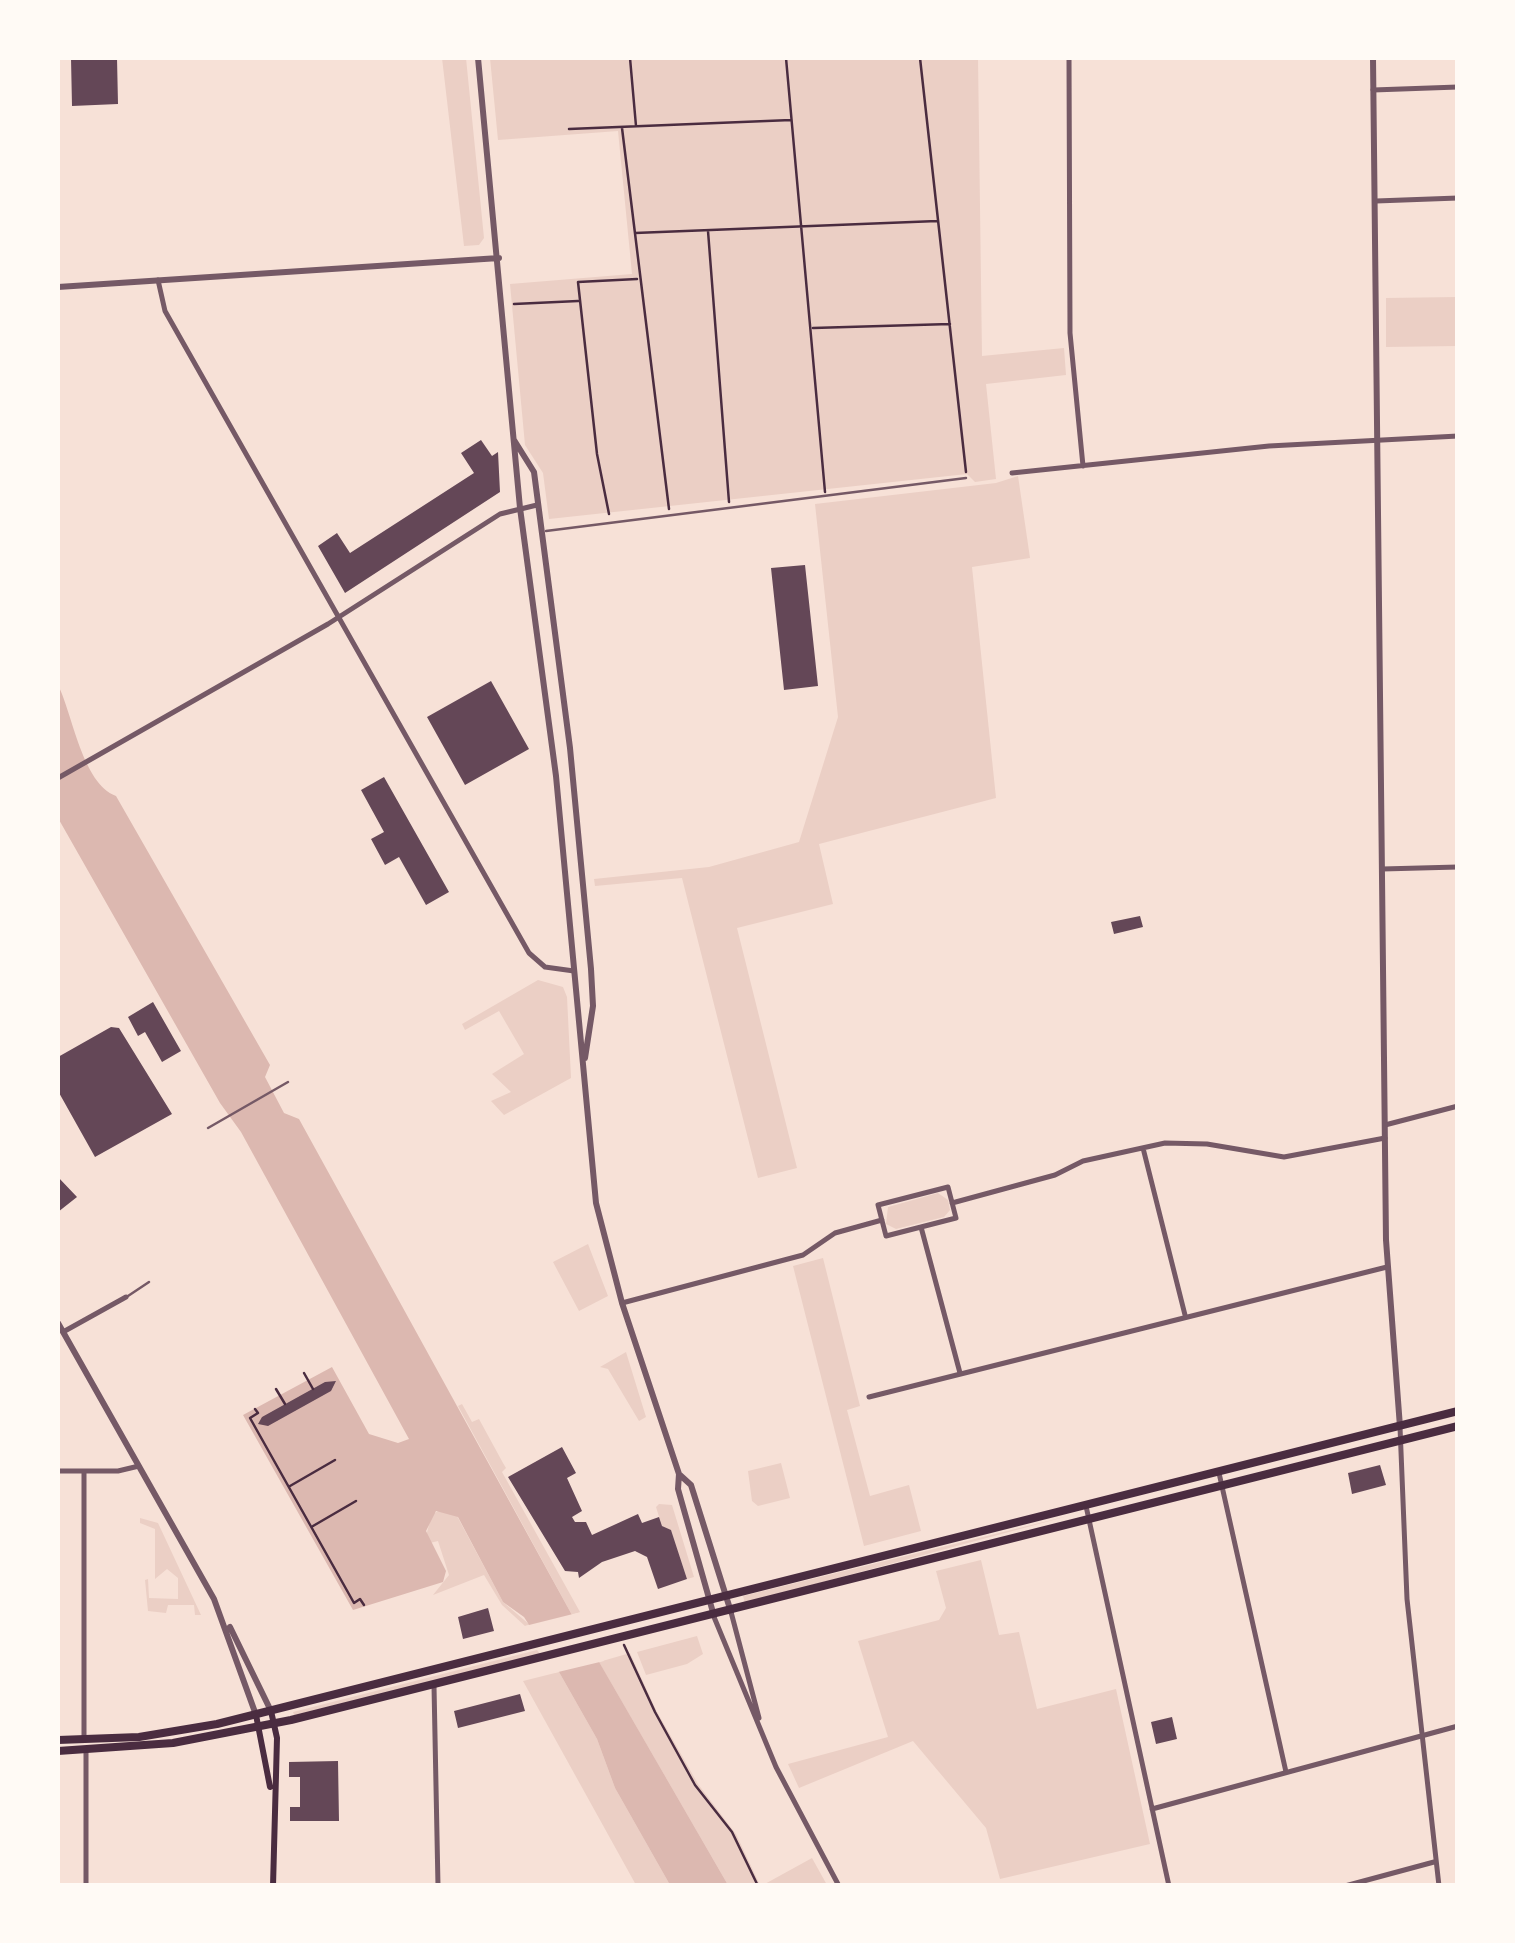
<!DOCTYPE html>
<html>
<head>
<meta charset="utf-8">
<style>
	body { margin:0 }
	#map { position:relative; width:1515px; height:1943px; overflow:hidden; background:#f7e1d7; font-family:Manrope,sans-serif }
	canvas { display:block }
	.frame { position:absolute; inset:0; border:60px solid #fffaf5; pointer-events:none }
</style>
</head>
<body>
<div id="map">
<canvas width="1515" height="1943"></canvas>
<div class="frame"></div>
</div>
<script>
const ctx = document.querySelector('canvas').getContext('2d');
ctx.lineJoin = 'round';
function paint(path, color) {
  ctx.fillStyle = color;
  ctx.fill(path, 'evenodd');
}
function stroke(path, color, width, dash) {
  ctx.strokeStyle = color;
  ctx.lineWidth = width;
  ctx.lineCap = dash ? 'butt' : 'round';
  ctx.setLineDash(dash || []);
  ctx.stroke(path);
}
paint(new Path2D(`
	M442,58H466L484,238L479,245L464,246Z
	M490,58H978L982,356L1064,348L1066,375L986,384L996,479L975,482L967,474L549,519L543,473L525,445L510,284L632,274L618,131L498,140Z
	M1457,297V346L1386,347V298Z
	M1018,476L1030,558L972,567L996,798L819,844L833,904L737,928L797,1168L758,1178L682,878L595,886L594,879L709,867L799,842L838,717L815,504L996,483Z
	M538,980L563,987L567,997L571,1078L504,1115L491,1101L511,1092L492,1074L524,1054L499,1011L465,1030L462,1024Z
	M938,1193L948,1200L950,1210L944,1217L896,1229L886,1224L888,1207Z
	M588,1244L608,1296L579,1311L553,1262Z
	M823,1258L860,1406L847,1410L870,1496L909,1485L921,1531L864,1546L793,1266Z
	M626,1352L646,1417L639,1421L608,1369L600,1367Z
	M462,1404L472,1422L479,1419L503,1463L506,1468L502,1472L580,1612L572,1615L458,1406Z
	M781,1463L790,1498L758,1506L752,1501L748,1471Z
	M659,1504L672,1505L694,1577L687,1579L671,1531L662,1526L656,1507Z
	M439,1511L457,1516L503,1602L530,1625L525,1626L502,1605L484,1575L433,1595L449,1575L438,1541L430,1543L426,1536L432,1514Z
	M1072,1515L745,1603L743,1596Z
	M140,1518L158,1523L201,1615H195L194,1605H168L166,1613L148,1611L145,1580L148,1579L149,1598L178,1599V1578L167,1569L155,1579V1529L140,1523Z
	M981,1560L999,1635L1019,1632L1037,1709L1116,1689L1150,1844L1000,1879L986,1828L913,1741L799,1788L788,1764L888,1737L858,1641L939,1620L946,1608L936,1571Z
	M697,1636L703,1654L687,1664L646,1675L637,1652Z
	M537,1650L541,1655L294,1715L293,1712Z
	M630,1653L656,1710L698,1784L736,1834L760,1885H728L599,1662Z
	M559,1672L597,1739L615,1788L670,1885H636L523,1681Z
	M812,1858L827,1885H763Z`), '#ebcfc5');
paint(new Path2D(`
	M58,685C73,715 82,783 116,796L270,1065L265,1077L284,1113L299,1119L572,1615L728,1885H670L615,1788L597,1739L559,1672L524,1617L503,1602L458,1517L436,1511L426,1531L446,1571L443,1582L353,1610L243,1415L332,1367L369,1434L398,1443L409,1439L241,1132L220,1103L58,818Z`), '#dcb8b0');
paint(new Path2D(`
	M577,1613L604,1661L554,1673L525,1626Z`), '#f7e1d7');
paint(new Path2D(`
	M71,58H117L118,104L72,106Z
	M481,440L492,456L498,452L500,492L345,593L318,546L337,533L350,553L474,473L461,453Z
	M805,565L818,686L784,690L771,568Z
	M491,681L529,749L465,785L427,717Z
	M384,777L449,892L426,905L399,857L385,865L371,839L384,832L361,790Z
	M1140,916L1143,927L1114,934L1111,922Z
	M153,1002L181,1051L162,1062L145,1032L138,1036L128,1017Z
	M111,1027L119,1028L172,1114L95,1157L58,1091V1057Z
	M58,1177L77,1197L58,1212Z
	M336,1381L331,1391L268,1426L258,1424L262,1417L325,1382Z
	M562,1447L576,1473L567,1478L582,1511L572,1517L575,1522H586L592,1535L638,1514L642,1523L659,1517L662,1526L671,1530L687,1579L658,1589L647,1557L635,1551L602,1562L579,1578L578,1572L565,1571L508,1477Z
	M1380,1465L1386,1485L1352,1494L1348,1473Z
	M488,1608L494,1631L463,1639L458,1617Z
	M520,1694L525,1711L458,1728L454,1711Z
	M1172,1717L1177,1739L1156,1744L1151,1722Z
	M338,1761L339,1821H290V1807H300V1777H289V1762Z`), '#644757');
stroke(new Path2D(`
	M630,58L636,126
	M786,58L825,492
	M920,58L966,472
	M622,128L669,509
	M569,129L791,120
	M708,231L729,502
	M635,233L937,221
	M514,304L578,301
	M813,328L950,324
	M609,514L597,454L578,282L637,279
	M304,1373L313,1389
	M276,1389L285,1404
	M255,1409L258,1413L250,1418L354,1603L360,1599L364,1605
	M290,1486L335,1460
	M313,1526L356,1501
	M624,1645L655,1712L695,1785L732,1832L758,1886`), '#4a2c40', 2.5);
stroke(new Path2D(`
	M546,531L966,478
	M208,1128L288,1082
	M128,1296L149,1282`), '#755966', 2.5);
stroke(new Path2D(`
	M1069,58L1070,333L1083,466
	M1373,90L1458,87
	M1376,201L1458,198
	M158,280L165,311L529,953L545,967L574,971
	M1012,473L1269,446L1458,436
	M58,778L328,624L500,514L537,505
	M1382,869L1458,867
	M1385,1125L1458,1106
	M1143,1148L1185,1315
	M948,1187L956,1218L886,1236L878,1205Z
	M952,1203L1055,1175L1083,1161L1165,1143L1207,1144L1284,1157L1385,1138
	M921,1227L960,1373
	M622,1303L803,1255L835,1233L882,1220
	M63,1332L126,1297
	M869,1397L1387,1267
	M1400,1427L1407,1599L1439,1886
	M58,1471H118L139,1466
	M84,1471V1738
	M1219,1473L1286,1772
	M1086,1506L1169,1886
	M731,1612L759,1718
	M714,1617L776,1767L839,1886
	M434,1686L438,1886
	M1152,1809L1458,1726
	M86,1886V1751
	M1345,1886L1434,1862`), '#755966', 5);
stroke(new Path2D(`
	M478,58L520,508L556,776L596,1203L622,1303L679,1474L678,1489L714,1616
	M1373,58L1386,1240L1400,1427
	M58,287L499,258
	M514,440L534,472L570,748L591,969L593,1006L585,1058
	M58,1323L214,1599L256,1715
	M680,1475L691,1485L731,1612
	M230,1627L271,1711`), '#755966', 6);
stroke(new Path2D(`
	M271,1711L277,1738L273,1886
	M256,1715L270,1787`), '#4a2c40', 6);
stroke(new Path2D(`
	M58,1740L139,1737L217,1724L1458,1411
	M58,1751L173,1743L291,1720L1458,1426`), '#4a2c40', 8);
</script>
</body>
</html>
